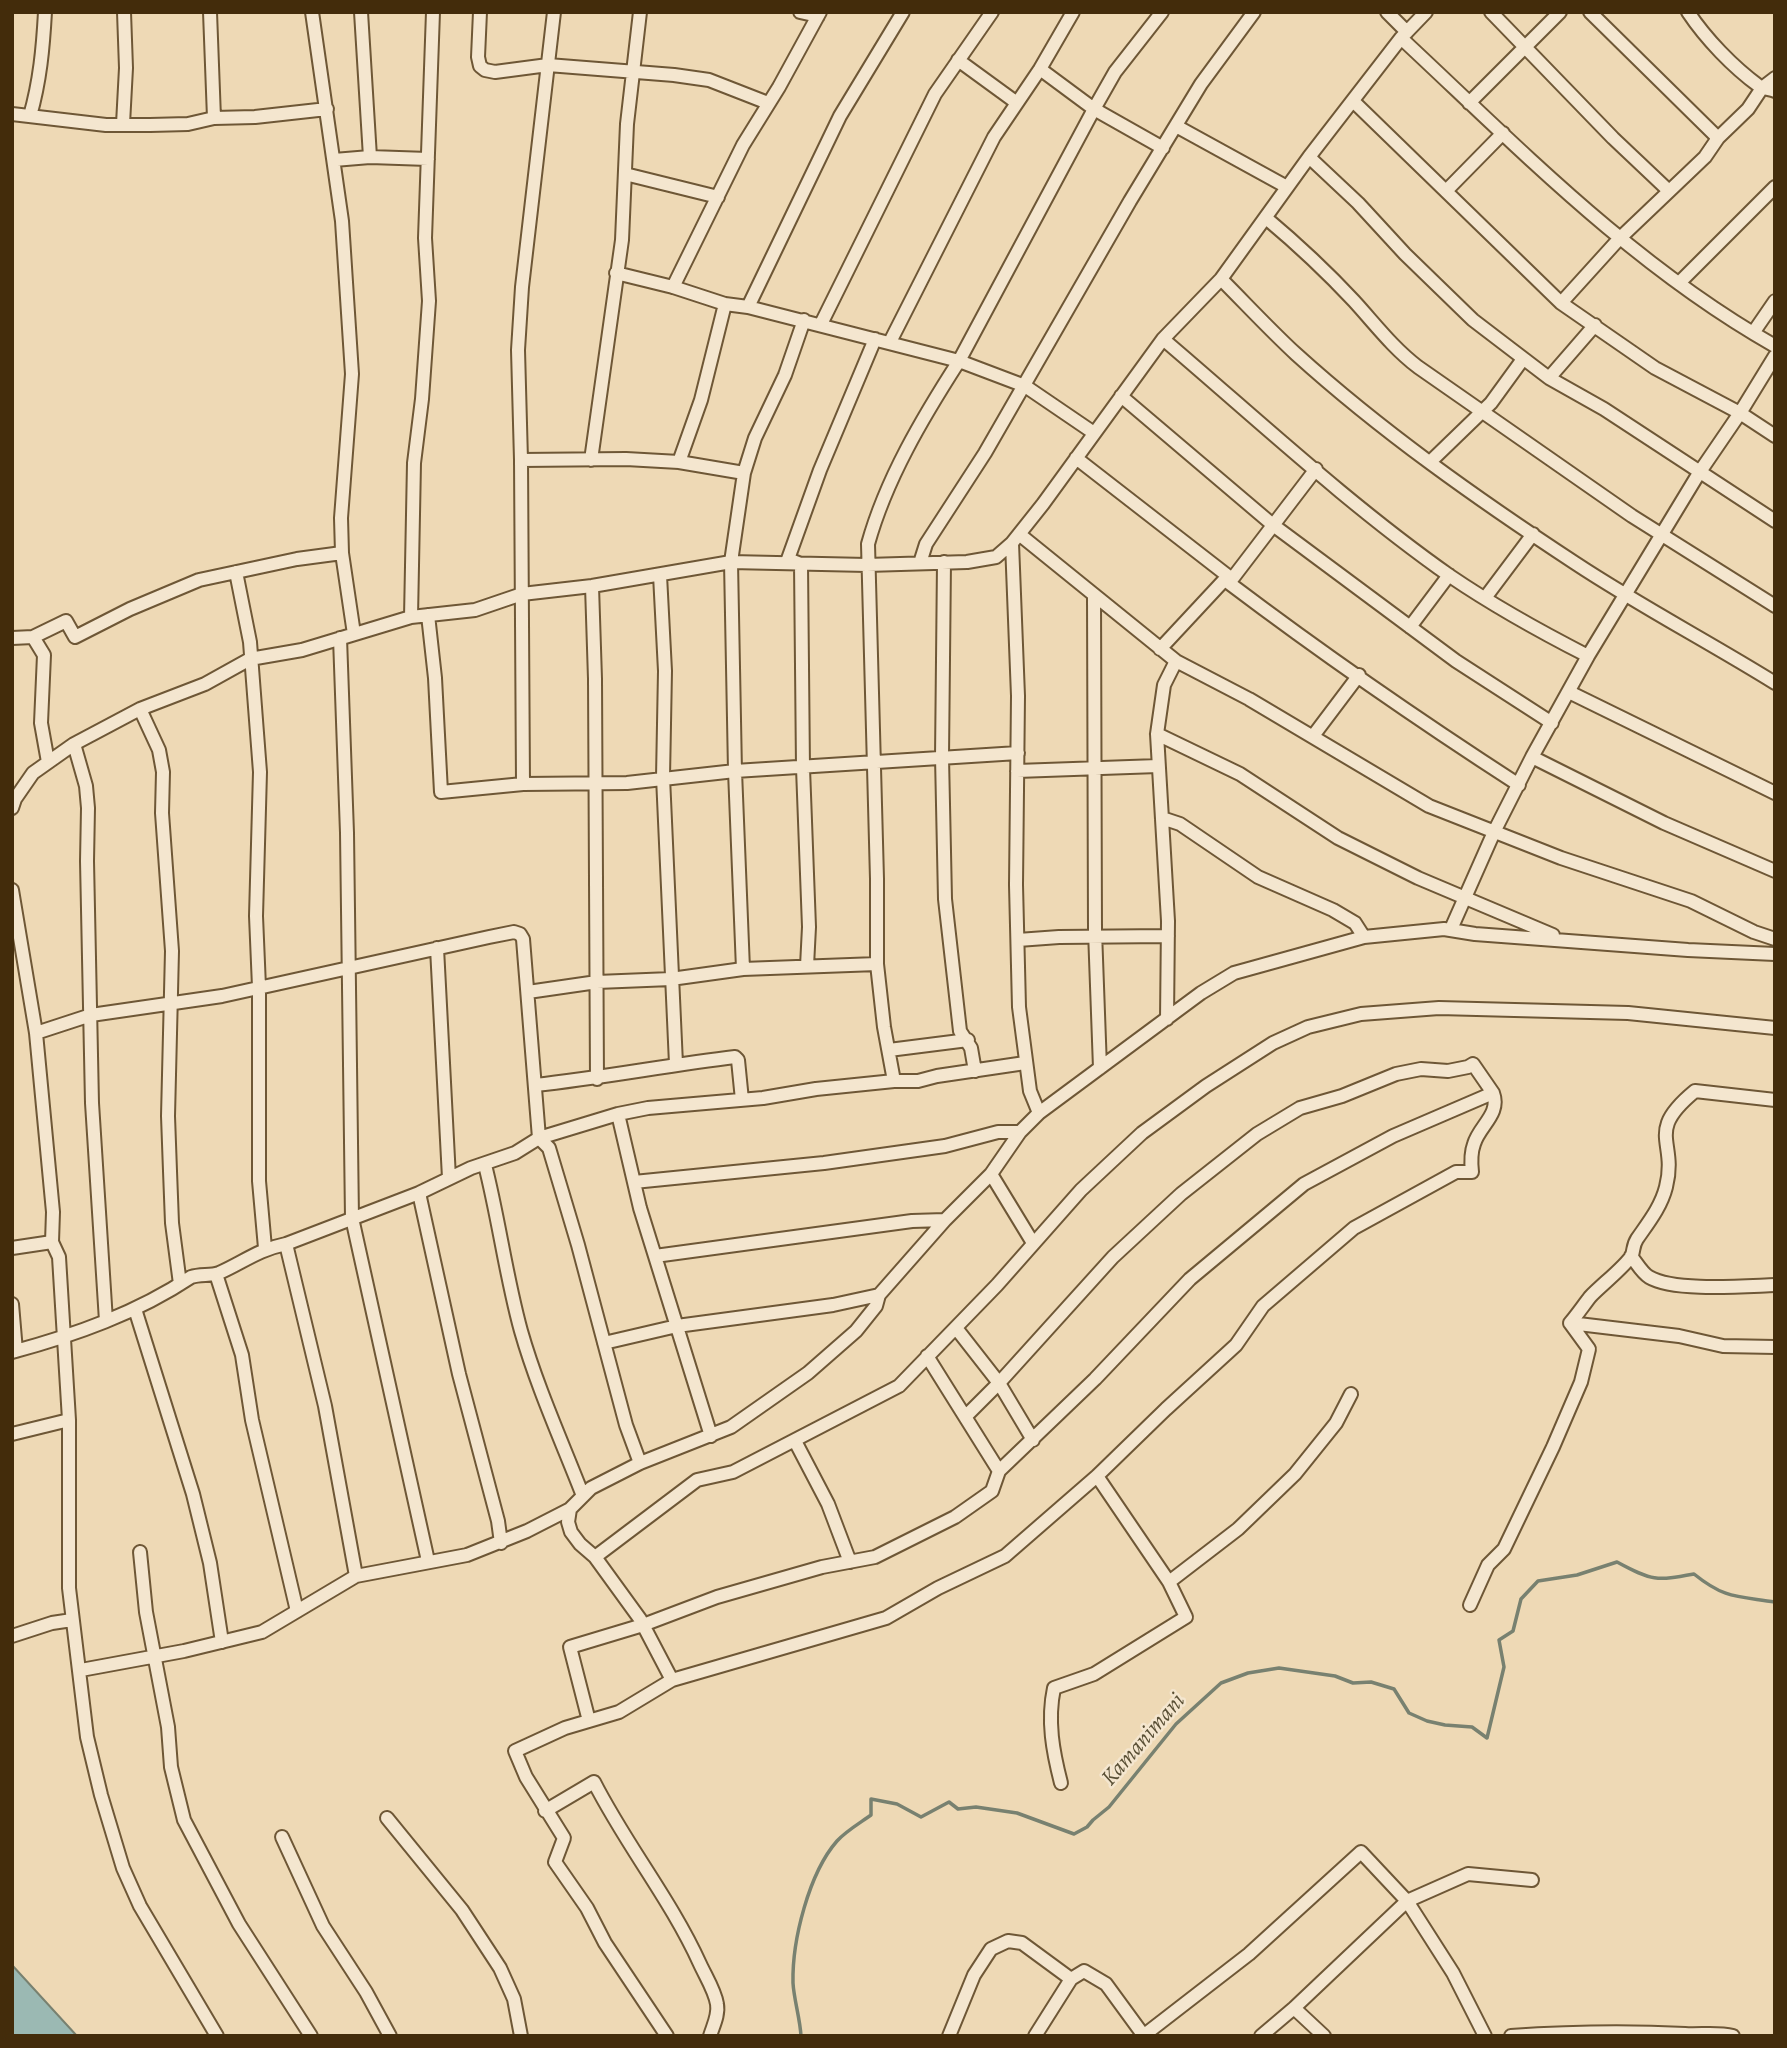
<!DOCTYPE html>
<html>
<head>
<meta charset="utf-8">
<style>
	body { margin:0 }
	#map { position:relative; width:1787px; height:2048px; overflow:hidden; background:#eed9b5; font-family:Alegreya,serif }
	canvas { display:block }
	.frame { position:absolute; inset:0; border:14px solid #432c0b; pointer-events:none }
</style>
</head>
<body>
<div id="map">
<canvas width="1787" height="2048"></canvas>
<div class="frame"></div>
</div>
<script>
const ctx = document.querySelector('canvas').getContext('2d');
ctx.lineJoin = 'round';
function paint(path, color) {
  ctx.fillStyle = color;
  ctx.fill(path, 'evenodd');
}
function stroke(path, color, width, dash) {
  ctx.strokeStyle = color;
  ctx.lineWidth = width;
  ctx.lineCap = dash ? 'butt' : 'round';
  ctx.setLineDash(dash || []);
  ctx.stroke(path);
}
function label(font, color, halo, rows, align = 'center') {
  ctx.font = font + ' Alegreya,serif';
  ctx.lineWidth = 5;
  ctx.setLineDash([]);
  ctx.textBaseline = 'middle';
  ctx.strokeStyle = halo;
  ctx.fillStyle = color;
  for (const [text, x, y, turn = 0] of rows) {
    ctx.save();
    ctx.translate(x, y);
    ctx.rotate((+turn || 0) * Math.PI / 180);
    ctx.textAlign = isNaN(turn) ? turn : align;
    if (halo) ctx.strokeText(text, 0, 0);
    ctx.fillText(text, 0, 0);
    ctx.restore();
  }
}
const water = new Path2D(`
	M12,1965L77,2036H12Z`);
paint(water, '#9bb9b3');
stroke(water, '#788170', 2);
stroke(new Path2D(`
	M801,2036C800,2018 794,2000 793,1983C792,1940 809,1873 837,1841C846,1831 860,1823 871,1815V1799L897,1804L921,1817L949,1802L958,1809L976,1807L1017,1813L1074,1834L1087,1827L1093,1820L1109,1807L1176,1724L1221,1683L1248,1673L1279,1668L1335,1676L1353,1683L1371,1682L1394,1689L1409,1713L1427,1721L1445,1725L1472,1727L1487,1738L1504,1667L1499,1640L1513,1631L1521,1599L1538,1581L1577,1575L1617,1562C1652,1581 1656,1581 1694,1574C1725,1599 1737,1596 1775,1602`), '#788170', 3.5);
const minor = new Path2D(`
	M210,12L214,118
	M312,12L342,221L352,374L341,518L342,553L354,634
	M361,12L370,157
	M480,12L478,57L480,66L485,70L495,72L548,65L674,75L709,80L768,103
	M800,12L818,16
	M1387,12L1407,32
	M1491,12L1613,138L1669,191
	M1590,12L1718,138
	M1688,12C1706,39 1733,67 1759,86C1764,89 1770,89 1775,91
	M1401,38C1519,148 1632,265 1775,346
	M958,60L1017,103
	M1040,69L1094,109L1163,148
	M1353,101L1561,303L1655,368L1740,413L1775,436
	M1469,103L1560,12
	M12,114L106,125H150L188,124L214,118L255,117L327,109
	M30,116C40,81 43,48 45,12
	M123,124L126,68L124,12
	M1176,126L1287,187
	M1309,157L1358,203L1405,254L1473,320L1549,378L1604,409L1775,521
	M334,160L370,157L428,159
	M625,174L718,197
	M1446,191L1503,133
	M1266,218C1297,244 1326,271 1354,301C1375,324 1393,348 1418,367L1632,516L1775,606
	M616,273L673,287L725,304L748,307L959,361L1025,386L1094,433
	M1221,279C1246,304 1270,330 1296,354C1381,431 1479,500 1575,563C1640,606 1709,642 1775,683
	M1679,283L1775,187
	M673,287L743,145L779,87L820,12
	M1561,303L1619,239L1705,157L1718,138L1748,109L1762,88L1775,78
	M748,307L840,116L903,12
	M821,324L935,94L992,12
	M1753,333L1775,301
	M1163,339C1257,419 1349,505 1450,576C1494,606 1541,632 1588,656
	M890,342L994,137L1040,69L1073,12
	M1549,378L1595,325
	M1121,396L1273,525L1456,661L1552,723
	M1076,458L1228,576L1229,583C1323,654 1420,721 1519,785
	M521,460L626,459L679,462L744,473
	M591,460L622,240L627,124L640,12
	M679,462L701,400L725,304
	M1430,462L1491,403L1523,359
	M1019,534L1176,661L1249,699L1429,806L1561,858L1691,901L1754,932L1775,939
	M1012,543L1018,696L1016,885L1019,1007L1030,1091L1039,1113
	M944,562L942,757L945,899L960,1031L971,1048L975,1071
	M920,563L926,544L985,453L1130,201L1201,84L1254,12
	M236,572L250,642L260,772L256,916L259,987V1181L265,1248
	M660,575L665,671L663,777L676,1064
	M1229,583L1316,469
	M592,586L595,679L597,1079
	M1094,595L1095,931L1100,1068
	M1485,598L1533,534
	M428,615L435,678L441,792L523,784L627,783L735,771L1018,753
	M411,617L414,463L422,399L429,301L425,238L433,12
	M1410,627L1449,575
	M33,637L44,655L41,723L48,762
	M12,638L33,637L66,621L75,637L130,609L199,580L297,559L342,553
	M340,638L347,833L352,1218L428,1561
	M1160,649L1228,576
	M1569,692L1775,793
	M140,709L159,750L163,772L162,813L172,951L168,1116L170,1171L172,1223L180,1284
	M1157,734L1240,774L1338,838L1418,878L1553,935
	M1313,736L1359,675
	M74,744L86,786L88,808L87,861L92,1103L106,1321
	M1532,757L1664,823L1775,871
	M1017,771L1158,766
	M523,784L521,460L518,350L522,287L554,12
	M12,808L15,799L33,773L74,744L140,709L205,684L250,659L302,650L411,617L475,610L522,594L592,586L731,562L867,565L967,562L996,557L1012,543L1043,504L1163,339L1221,279L1309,157L1401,38L1426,12
	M1162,818L1180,824L1258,877L1333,910L1355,923L1364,937
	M12,890L36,1033L53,1212L52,1242L59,1257L69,1420V1588L87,1737L101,1795L123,1868L140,1906L217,2036
	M1451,929L1494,832L1532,757L1588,656L1699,473L1740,413L1775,356
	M1018,940L1059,937L1168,936
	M437,948L449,1178
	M807,966L809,927L803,768L801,564L788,559L820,470L875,339
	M743,969L735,771L731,562L744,473L755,438L785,375L804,320
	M528,992L597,982L671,979L743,969L877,964
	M1167,1019L1168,921L1157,734L1164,685L1176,661
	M36,1033L91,1015L222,996L489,937L514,932L520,934L523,939L539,1138L549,1148L578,1245L626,1425L640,1463
	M889,1050L968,1040
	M894,1081L884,1027L877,964V879L868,544C886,479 923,417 959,361L1094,109L1115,72L1162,12
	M535,1085C602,1078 668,1065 735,1057L738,1060L742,1100
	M618,1114L640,1208L711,1436
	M485,1165C499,1220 506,1277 521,1331C537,1387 562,1442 583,1496
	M991,1174L1033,1243
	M634,1182L824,1163L945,1146L998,1132H1020
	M419,1193L459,1374L498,1521L501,1543
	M286,1244L325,1406L356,1576
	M12,1248L52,1242
	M655,1256L912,1221L945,1220
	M1631,1256C1636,1262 1642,1273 1649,1277C1674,1292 1745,1286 1775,1285
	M216,1274L242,1355L252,1420L297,1611
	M12,1304L16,1351
	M135,1309L193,1494L210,1563L222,1642
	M1570,1323C1577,1315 1583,1306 1590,1297C1600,1286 1626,1266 1632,1255C1634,1249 1633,1245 1637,1239C1648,1223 1661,1207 1666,1187C1678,1140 1644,1133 1695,1091L1775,1100
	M1570,1323L1679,1336L1723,1346L1775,1347
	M956,1328L999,1383L1033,1440
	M604,1343L677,1326L833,1305L879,1295
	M12,1352C75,1335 137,1313 191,1277C200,1274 211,1276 219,1273C244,1262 257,1250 286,1244L419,1193L471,1168L515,1153L539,1138L618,1114L648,1108L763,1098L816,1089L894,1081H918L937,1076L1025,1063
	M927,1356L999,1471
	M12,1434L69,1420
	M795,1441L828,1504L850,1562
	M570,1509L568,1522L571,1532L580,1544L595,1557L640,1619L672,1680
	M140,1552L146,1612L168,1727L171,1767L184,1820L239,1924L311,2036
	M595,1557L697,1480L733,1472L899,1386L997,1285L1081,1190L1142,1133L1206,1086L1273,1043L1308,1027L1361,1014L1439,1008L1628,1013L1775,1028
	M1169,1582L1238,1529L1295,1474L1336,1423L1351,1394
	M1470,1605L1488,1565L1504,1549L1553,1447L1581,1382L1589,1349L1570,1323
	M12,1636L52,1623L72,1620
	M81,1670L184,1651L262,1632L356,1576L467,1555L527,1531L570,1509L591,1488L640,1463L731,1427L808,1373L856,1331L876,1306L879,1295L945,1220L991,1174L1020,1132L1039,1113L1201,993L1234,973L1364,937L1444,929L1475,934L1688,950L1775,954
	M589,1721L570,1647L643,1625L717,1597L822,1567L875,1557L955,1517L992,1491L999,1471L1095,1379L1190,1279L1304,1184L1393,1136L1493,1093
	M1061,1783C1053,1752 1047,1721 1054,1688L1094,1674L1186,1617L1169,1582L1097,1476
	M545,1811L594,1782C626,1845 671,1900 700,1964C706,1977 715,1991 717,2004C719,2015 713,2026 710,2036
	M387,1818L462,1910L500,1968L514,1999L521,2036
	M282,1837L323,1926L366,1992L390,2036
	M1294,2008L1324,2036
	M667,2036L605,1943L587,1908L555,1862L564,1838L526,1777L515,1751L565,1728L619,1712L672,1680L886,1618L938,1588L1005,1556L1097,1476L1166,1409L1236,1345L1263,1306L1354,1228L1456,1172H1472C1471,1163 1471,1152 1474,1144C1479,1126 1501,1114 1493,1093L1473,1064L1468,1067L1448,1071L1421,1069L1396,1074L1342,1096L1300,1108L1257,1134L1181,1194L1113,1257L999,1383L966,1416
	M949,2036L974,1975L991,1949L1008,1941L1022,1943L1071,1979
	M1035,2036L1071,1979L1084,1971L1106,1984L1144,2036
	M1143,2036L1249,1954L1361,1852L1407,1901L1453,1973L1485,2036
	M1261,2036L1294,2008L1407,1901L1468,1874L1532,1880
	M1511,2036C1569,2032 1627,2031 1685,2034C1701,2035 1717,2032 1733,2036`);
stroke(minor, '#6e5736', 16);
stroke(minor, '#f4e6cf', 12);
label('italic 23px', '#594f35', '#f4e6cf', [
	["Kamanimani",1144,1740,-49]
]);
</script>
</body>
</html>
